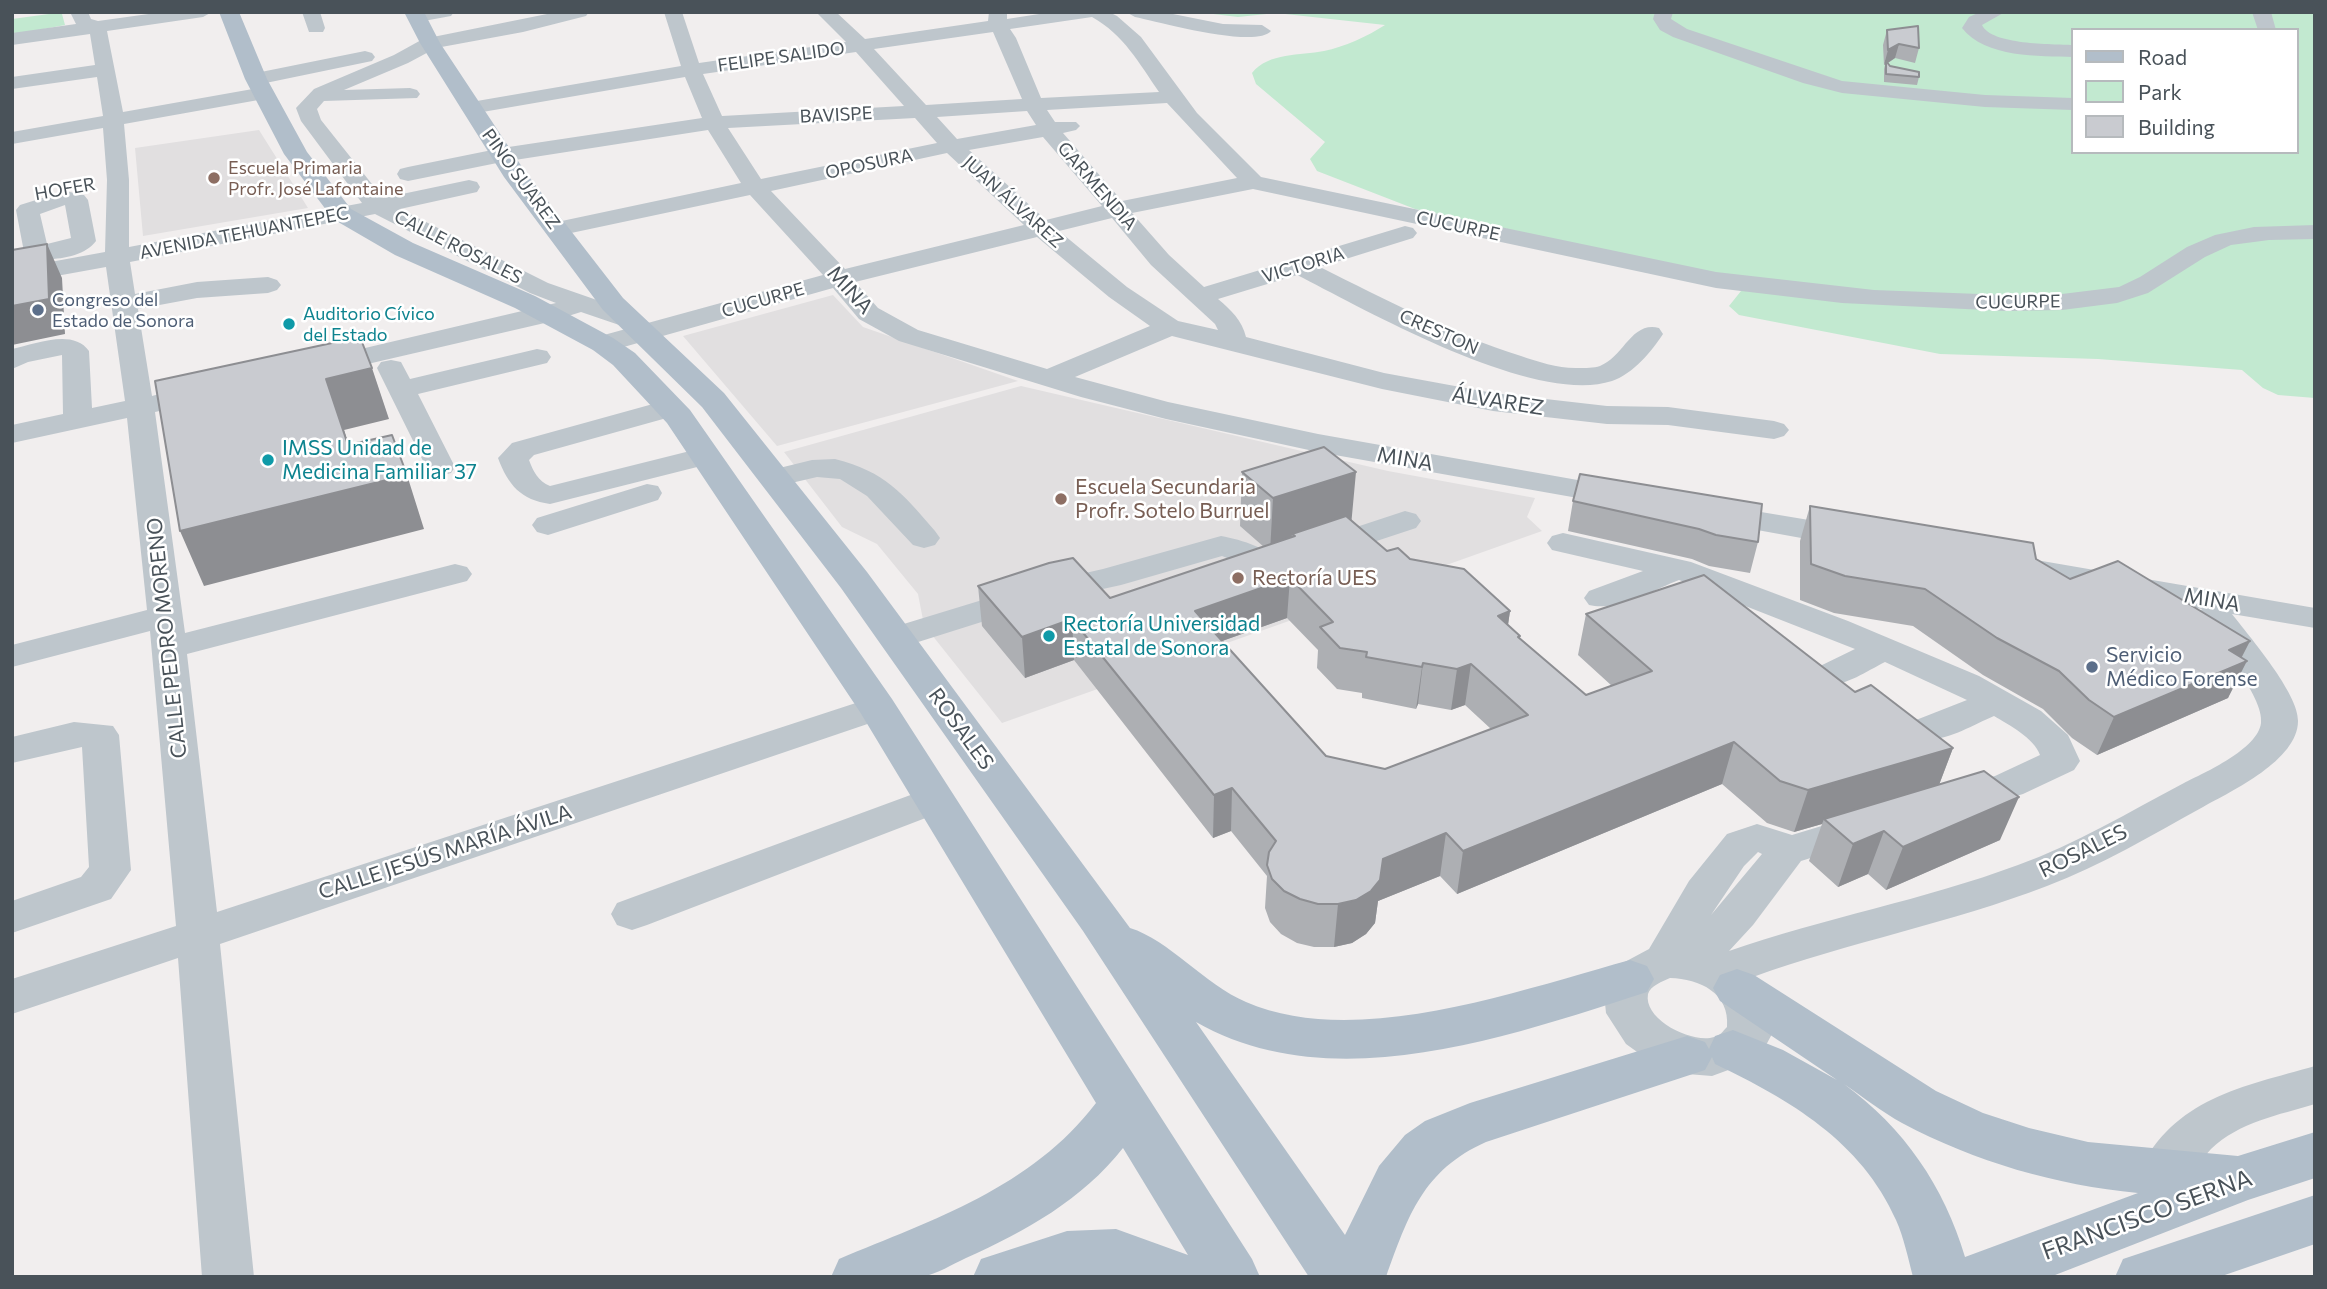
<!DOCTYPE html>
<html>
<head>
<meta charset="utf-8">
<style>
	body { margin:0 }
	#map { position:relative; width:2327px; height:1289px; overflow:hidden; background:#f1eeee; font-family:Commissioner,sans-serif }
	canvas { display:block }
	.frame { position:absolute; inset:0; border:14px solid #495259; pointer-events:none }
	.legend { position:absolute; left:2071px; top:28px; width:228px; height:126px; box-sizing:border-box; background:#fff; border:2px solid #b6babd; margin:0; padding:9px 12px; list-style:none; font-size:21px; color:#495259 }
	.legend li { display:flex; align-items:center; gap:14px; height:35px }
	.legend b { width:35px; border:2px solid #b6babd }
</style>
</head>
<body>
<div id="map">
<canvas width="2327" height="1289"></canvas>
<div class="frame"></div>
<ul class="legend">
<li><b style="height:9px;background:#b1beca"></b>Road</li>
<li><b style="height:19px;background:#c2e9d0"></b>Park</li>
<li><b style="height:19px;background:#c9cbd0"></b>Building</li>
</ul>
</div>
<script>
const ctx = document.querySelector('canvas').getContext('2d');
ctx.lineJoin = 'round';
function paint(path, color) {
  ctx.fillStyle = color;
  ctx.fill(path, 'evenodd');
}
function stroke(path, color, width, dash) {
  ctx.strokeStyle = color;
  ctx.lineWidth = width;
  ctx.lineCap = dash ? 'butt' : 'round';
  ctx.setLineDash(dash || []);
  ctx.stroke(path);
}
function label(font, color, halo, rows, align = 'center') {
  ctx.font = font + ' Commissioner,sans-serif';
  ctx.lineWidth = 5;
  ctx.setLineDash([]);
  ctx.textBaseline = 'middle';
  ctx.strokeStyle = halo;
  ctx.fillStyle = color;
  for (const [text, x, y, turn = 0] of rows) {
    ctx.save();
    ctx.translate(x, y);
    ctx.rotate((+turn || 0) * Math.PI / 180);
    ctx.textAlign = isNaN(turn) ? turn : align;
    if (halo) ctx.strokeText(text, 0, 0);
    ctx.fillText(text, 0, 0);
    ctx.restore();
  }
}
paint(new Path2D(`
	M259,130L308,208L143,236L135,148Z
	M833,295L863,327L1018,381L777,446L683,336Z
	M1021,386L1388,471L1535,498L1527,517L1542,531L1002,723L924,625L918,594L877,544L842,527L784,452Z`), '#e1dfe0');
paint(new Path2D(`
	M1197,12H2315V398L2278,395L2263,388L2242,370L2098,359L1940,354L1739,315L1729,306L1741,291L1720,278L1692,269L1415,209L1317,171L1310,159L1325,142L1256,84L1252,73C1269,52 1300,56 1324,51C1344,47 1368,36 1385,25L1276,13L1238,17ZM2073,30H2297V152H2073Z
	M49,14H62L65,25L12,35V19Z`), '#c2e9d0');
paint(new Path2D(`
	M70,12H88L91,19L98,21L163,12H212L203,17L107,31L123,112L264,87L271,89L274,93L271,97L264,99L124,124L129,180V247L362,203L301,121L296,108L314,89L394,55L423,39L557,12H589L586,16L523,32L436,48L408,63L344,90L410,88L417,90L420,94L417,98L324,101L317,109L321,120L383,198L469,180L477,182L480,187L477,192L400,209L548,283L637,314L641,320L637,326L628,328L581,312L549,322L320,375L310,373L306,367L310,361L556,303L530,293L375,214L130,262L135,294L197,282L268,277L277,280L281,285L277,290L268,293L197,298L138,309L152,396L163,393L173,396L177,402L173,408L155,412L185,633L455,564L467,567L472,574L467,581L187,654L217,912L865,700L878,696L891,700L896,708L891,716L220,944L254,1277H202L178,958L12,1014V979L176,926L150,631L12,667V645L147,610L127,418L12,443V425L63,414L62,355L28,362L12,369V349C35,344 73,328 89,351L92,408L125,401L106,267L12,284V269L105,252L107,180L103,128L12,144V132L103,116L97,77L12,89V77L95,65L90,34L12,45V33L76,24Z
	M302,12H320L325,28L323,32H309Z
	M415,12H454L451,16L418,22L409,17Z
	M664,12H682L699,63L846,42L816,12H836L865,39L988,21L989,12H1007V19L1052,12H1109L1117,16L1141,37L1197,113L1261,177L1716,272L1874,290L2006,295L2062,294L2119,287L2140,277L2187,247L2215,235L2254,227L2315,225V239L2269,240L2231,245L2205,257L2148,293L2117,303L2062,310L2006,311L1842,303L1716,288L1253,189L1132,213L1169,255L1204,287L1405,226L1413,228L1417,233L1413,238L1320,267C1386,300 1451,334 1521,356C1539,362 1560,369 1579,368C1585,368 1594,368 1600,366C1624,357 1631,321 1659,328L1663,334C1652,351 1633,374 1612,381C1534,406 1368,311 1297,275L1218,299C1231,310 1242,320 1246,337L1384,373L1493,393L1607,406L1668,407L1774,421L1784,424L1789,430L1784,436L1774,439L1668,425L1607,424L1493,411L1382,389L1172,336L1075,377L1168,402L1318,434L1634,490L1639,497L1634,504L1623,506L1318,452L1166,419L1081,397L899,341L859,319L833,288L613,350L603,352L593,350L590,344L593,338L823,275L750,195L557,236L549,234L545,229L549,224L557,222L741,183L708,130L502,162L408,181L400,179L397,174L400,169L408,167L502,148L702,118L685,77L471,114L464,112L461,108L464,104L471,102L681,66ZM1092,17C1124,35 1139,63 1159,92L1041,98L1016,38L1010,29ZM993,32L1022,99L926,105L874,49ZM856,52L904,106L722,116L703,74ZM1167,103L1237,178L1122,201L1063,133L1076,130L1080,126L1076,122H1055L1047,110ZM1027,111L1036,125L957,139L937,117ZM915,118L937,143L761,179L728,128ZM1043,137L1102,206L1046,220L969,150ZM947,153L1024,225L845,269L771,191ZM1112,218L1151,265L1215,324L1218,330L1178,321L1127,287L1059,231ZM1037,237L1109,297L1150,326L1047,369L918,330L878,308L855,282Z
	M1126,12H1163L1223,24L1262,25L1271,31C1256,49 1159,22 1135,17Z
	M1655,12H1673L1671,19L1687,29L1842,81L1985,95L2073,98V110L1985,107L1842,93L1803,83L1673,37L1660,30L1653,19Z
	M1980,12H2005L1982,25C1991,45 2052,44 2073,45V57C2040,56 1985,58 1962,28L1969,17Z
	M2252,12H2271L2276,30H2258Z
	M365,51L372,53L375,57L372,61L256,85L249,83L246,79L249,75L256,73Z
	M65,191L84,195L88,200L96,241C83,259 47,262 27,257L24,252L16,210L20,205ZM65,205L71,238L47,244L40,214Z
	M537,349L547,351L551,357L547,363L418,394L455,467L451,473L440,476L429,473L377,368L381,362L391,360L401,362L410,379Z
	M671,399L681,402L685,408L681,414L534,455L529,460C533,471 538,481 550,486L706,447L717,450L721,456L717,462L550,504C521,500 508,485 498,458L512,443Z
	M835,459C886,472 902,493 935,531L940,538L935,545L924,548L913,545L867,496L840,479L817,477L774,487L763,484L759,478L763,472L812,460Z
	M647,484L658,486L662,493L658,500L548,535L537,532L532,525L537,518Z
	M1713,504L1851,527L1862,530L1867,537L1862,544L1851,547L1702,520L1697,513L1702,506Z
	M1405,511L1416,514L1421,521L1416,528L1322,559L1311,556L1306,549L1311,542Z
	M1563,533L1691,562L1848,621L1979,676L2041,711L2068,735L2080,761L2074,770L2023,794L1959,813L1945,810L1939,800L1945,790L1995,776L2040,755C2034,738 2009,725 1994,716C1970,726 1942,745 1916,738L1910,729L1916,720L1967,700L1885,662C1863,673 1841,690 1816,684L1811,676L1816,668L1855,649L1679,580C1653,590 1617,612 1589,605L1584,598L1589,591L1643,571L1552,550L1547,543L1552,536Z
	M1221,536C1242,540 1271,548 1283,567L1279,574C1255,580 1243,563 1222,556L1121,585L1048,601L896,649L884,646L879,638L884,630L1028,586L1103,569Z
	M2013,556L2315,608V628L2232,614C2249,636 2299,694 2298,721C2298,760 2232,791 2203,807C2152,835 2102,865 2047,886C1951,923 1850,942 1753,977L1773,1011L1772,1034L1765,1047L1750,1062L1712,1076L1687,1074L1647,1059L1626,1044L1606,1013L1604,993L1621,964L1649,949L1689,881L1727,834L1757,824L1792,835L1861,814L1875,818L1881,828L1875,838L1801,861L1753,925L1729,951C1824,918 1924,900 2018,865C2076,844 2129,812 2184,783C2204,773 2258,749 2261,723C2265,697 2213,637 2198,615L2202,609L2001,573L1997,566L2001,559ZM1758,852L1762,854L1711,915L1744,866ZM1670,978C1700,979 1730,993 1727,1027C1723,1031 1720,1036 1714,1037C1693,1044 1643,1020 1648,994C1650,986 1663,981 1670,978Z
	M74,722L113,726L119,735L131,870L111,899L12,933V901L81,877L89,867L82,747L12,763V737Z
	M935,786L949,789L955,799L949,809L647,925L632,930L617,925L611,914L617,903Z
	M2315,1066V1104C2279,1115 2239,1122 2211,1149C2200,1160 2193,1177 2181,1187C2170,1197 2158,1192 2146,1188L2138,1173C2174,1098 2242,1087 2315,1066Z`), '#bec6cc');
paint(new Path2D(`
	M219,12H239L267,79L307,152L351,209L413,243L535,296L613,338L635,353L690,410L892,699L1252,1259L1260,1277H973L981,1259L1067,1231L1116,1229L1188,1255L1123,1148C1082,1200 1026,1231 966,1258C953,1264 937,1274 922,1277C895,1281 859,1277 831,1277L839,1259C934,1219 1031,1188 1096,1103L860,712L667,423L613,365L593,350L515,308L395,255L333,219L284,154L245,79Z
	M404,12H424L440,43L526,173L623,298L724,393L867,572L1130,928C1169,940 1204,984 1246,1002C1356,1050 1520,990 1630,960L1647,966L1654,979L1647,992C1510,1036 1332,1100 1196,1022L1345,1235L1379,1166L1405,1135L1425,1121L1470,1103L1687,1036L1705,1042L1709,1049L1715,1036L1733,1030L1783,1050L1837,1080L1720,1001L1713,988L1720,975L1737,969L1754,975L1936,1091L1983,1113L2029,1128L2088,1142L2238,1156L2315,1132V1178L2248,1200L2050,1277H1913C1908,1258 1904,1238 1896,1220C1861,1141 1790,1100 1715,1064L1712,1057L1705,1070L1486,1142C1423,1170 1408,1216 1386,1277H1309L1083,931L841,588L702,407L603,310L504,177L420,43ZM1844,1084C1863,1097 1882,1112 1902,1123C1976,1162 2055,1185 2138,1193L1965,1257C1944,1186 1904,1128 1844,1084Z
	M2315,1195V1244L2219,1277H2115L2123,1259Z`), '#b1beca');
paint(new Path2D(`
	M1887,30L1919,48L1915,63L1895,58L1888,63L1890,66L1919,77L1917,85L1884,82V69L1885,65H1884L1883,45Z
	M1242,472L1352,521L1387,551L1410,559L1510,611L1508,625L1520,636V638L1586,695L1612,686L1578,655L1586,614L1855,692L1953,748L1939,785L2000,840L1886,890L1868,874L1838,887L1809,861L1822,824L1794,832L1767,823L1722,784L1457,894L1440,876L1378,901L1375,923L1366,934L1352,943L1334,947H1314L1297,943L1281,934L1270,922L1265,908L1267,876L1231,831L1213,838L1074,660L1025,678L982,626L978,586L1110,598L1264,547L1240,526ZM1287,618L1318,650L1317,668L1337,689L1362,693V698L1416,709L1418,704L1451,710L1465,705L1491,729L1385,769L1326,756L1222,641Z
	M1573,501L1758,542L1750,573L1709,566L1692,559L1568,531Z
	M1810,506L2036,559L2070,579L2250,641L2242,657L2228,698L2097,755L2072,738L2043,709L1983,675L1913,626L1834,613L1800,600V541Z`), '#adafb3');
paint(new Path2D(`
	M1899,44L1895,58L1886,64V61L1884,65L1888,50Z
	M47,244L62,278L65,334L12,345V306Z
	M372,368L389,419L344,430L362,486L407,475L424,529L204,586L180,531L326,379Z
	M1356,472L1351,526L1295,536L1292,534L1291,545L1270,552L1273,498Z
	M1290,578L1287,618L1194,651L1195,611Z
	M1510,611L1504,652L1498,616Z
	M1072,619L1074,660L1025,678L1022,637Z
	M2250,641L2238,664L2247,661L2228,698L2097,755L2114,717L2229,650Z
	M1423,663L1418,704L1416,709L1422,667Z
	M1471,664L1465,705L1451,710L1457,669Z
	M1734,742L1722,784L1457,894L1463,851Z
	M1953,748L1937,790L1824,819L1822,824L1794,832L1808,790Z
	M1232,788L1231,831L1213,838L1214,795Z
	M2019,797L2000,840L1886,890L1903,847Z
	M1884,831L1868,874L1838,887L1853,844Z
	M1446,833L1440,876L1378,901L1375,923L1366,934L1352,943L1334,947L1338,904L1383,859Z`), '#8d8e92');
const building = new Path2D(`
	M1918,26L1919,48L1899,44L1888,50L1887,30Z
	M1886,61L1890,66L1919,72V77L1886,74Z
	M47,244L49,299L12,306V250Z
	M360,337L372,368L326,379L348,445L392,435L407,475L180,531L155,381Z
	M1324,447L1356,472L1273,498L1242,472Z
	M1580,474L1762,504L1758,542L1716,535L1699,529L1573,501Z
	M1810,506L2033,543L2036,559L2070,579L2118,561L2250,641L2229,650L2247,661L2114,717L2089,700L2059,671L1997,638L1925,589L1845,576L1811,564Z
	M1346,516L1387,551L1398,548L1410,559L1464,569L1510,611L1498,616L1520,636L1518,637L1586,695L1652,671L1586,614L1704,575L1855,692L1871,685L1953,748L1808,790L1780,781L1734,742L1463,851L1446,833L1383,859L1380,880L1371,891L1356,900L1338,904H1318L1300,899L1284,891L1272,879L1267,865L1269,852L1276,841L1232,788L1214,795L1072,619L1022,637L978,586L1049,563L1073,558L1110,598L1295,536L1292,534ZM1290,578L1333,622L1320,627L1340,648L1367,652L1366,657L1422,667L1423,663L1457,669L1471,664L1528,715L1385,769L1326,756L1195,611Z
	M1984,771L2019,797L1903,847L1884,831L1853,844L1824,819Z`);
paint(building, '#c9cbd0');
stroke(building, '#8d8e92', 2);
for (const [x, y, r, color] of [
	[214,178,7,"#8d6e63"],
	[38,310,7,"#5c6f8a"],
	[289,324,7,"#0f9aa8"],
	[268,460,7,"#0f9aa8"],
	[1061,499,7,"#8d6e63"],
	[1238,578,7,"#8d6e63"],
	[1049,636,7,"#0f9aa8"],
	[2092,667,7,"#5c6f8a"]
]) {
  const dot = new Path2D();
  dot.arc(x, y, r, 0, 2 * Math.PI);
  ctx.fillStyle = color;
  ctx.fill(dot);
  stroke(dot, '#fff', 2.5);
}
label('18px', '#495259', '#fff', [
	["FELIPE SALIDO",781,57,-8],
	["BAVISPE",836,115,-3],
	["OPOSURA",869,164,-12],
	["PINO SUAREZ",521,179,54],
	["GARMENDIA",1097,186,49],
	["HOFER",65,189,-10],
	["JUAN ÁLVAREZ",1013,202,42],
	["CUCURPE",1458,226,12],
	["AVENIDA TEHUANTEPEC",244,233,-11],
	["CALLE ROSALES",458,247,27],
	["VICTORIA",1303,265,-17],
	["CUCURPE",763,300,-16],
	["CUCURPE",2018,302,-1],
	["CRESTON",1439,332,24]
]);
label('18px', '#785e54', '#fff', [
	["Escuela Primaria",228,168],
	["Profr. José Lafontaine",228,189]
], 'left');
label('18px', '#4e5e75', '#fff', [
	["Congreso del",52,300],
	["Estado de Sonora",52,321]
], 'left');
label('18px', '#0d838f', '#fff', [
	["Auditorio Cívico",303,314],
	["del Estado",303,335]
], 'left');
label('21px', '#495259', '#fff', [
	["MINA",850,290,48],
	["ÁLVAREZ",1498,401,9],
	["MINA",1405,459,10],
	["MINA",2212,600,10],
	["CALLE PEDRO MORENO",167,638,-96],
	["ROSALES",961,729,54],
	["ROSALES",2083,851,-26],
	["CALLE JESÚS MARÍA ÁVILA",445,852,-18]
]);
label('21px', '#0d838f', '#fff', [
	["IMSS Unidad de",282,448],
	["Medicina Familiar 37",282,472],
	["Rectoría Universidad",1063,624],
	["Estatal de Sonora",1063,648]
], 'left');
label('21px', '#785e54', '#fff', [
	["Escuela Secundaria",1075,487],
	["Profr. Sotelo Burruel",1075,511],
	["Rectoría UES",1252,578]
], 'left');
label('21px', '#4e5e75', '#fff', [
	["Servicio",2106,655],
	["Médico Forense",2106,679]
], 'left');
label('24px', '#495259', '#fff', [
	["FRANCISCO SERNA",2147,1215,-20]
]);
</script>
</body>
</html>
